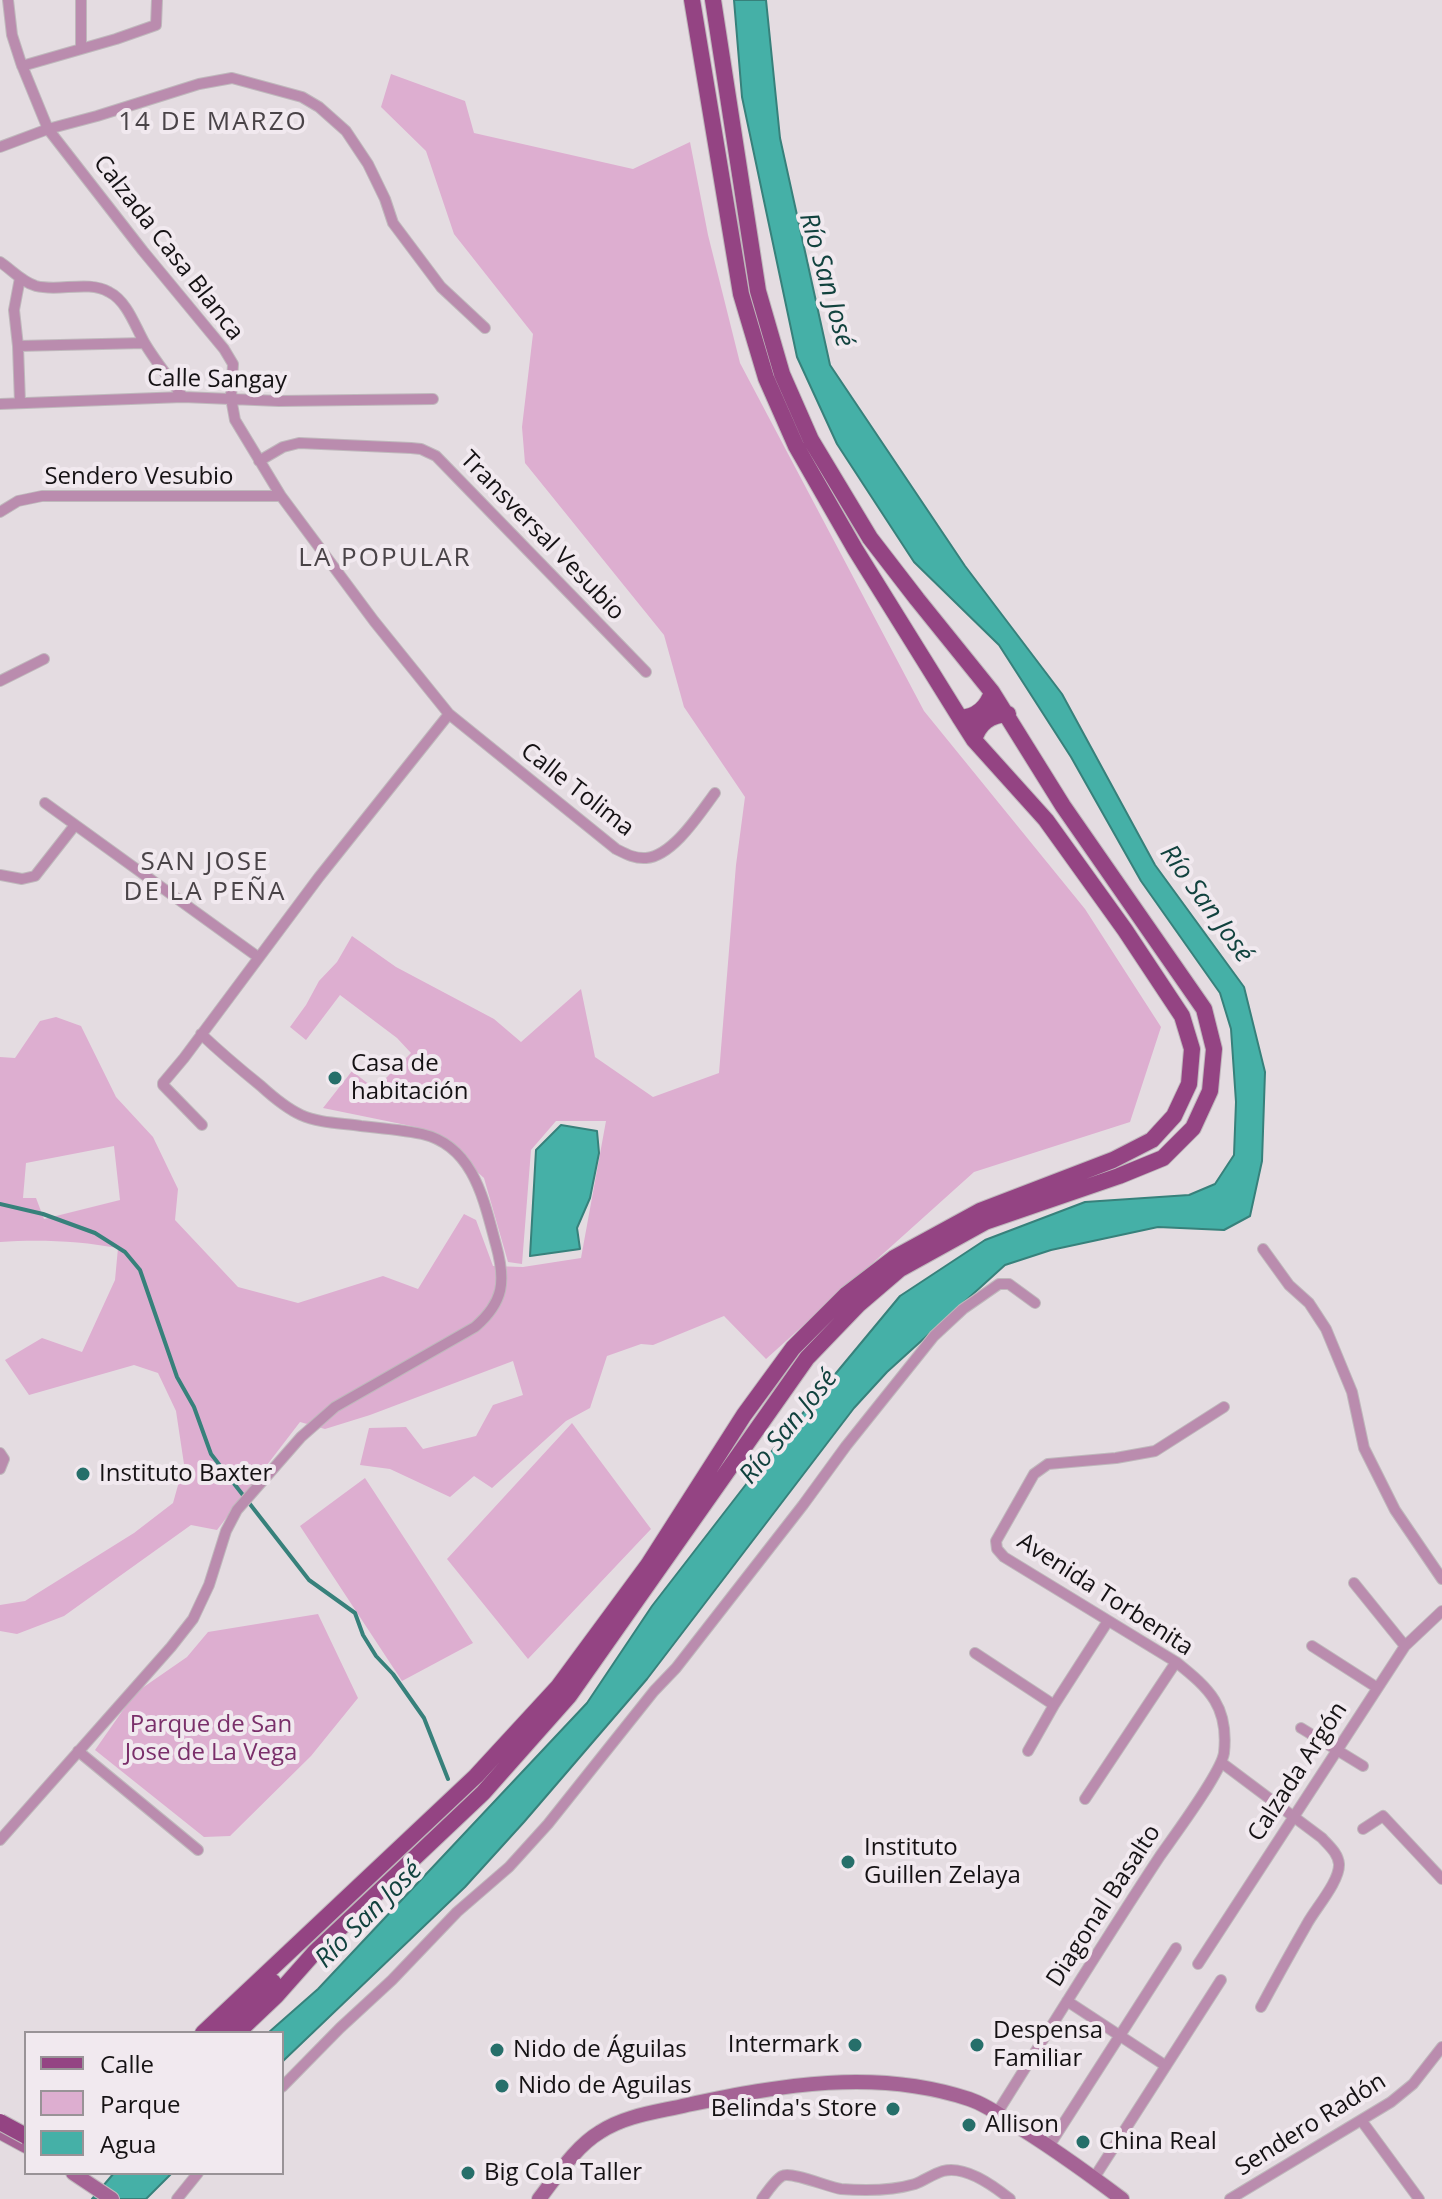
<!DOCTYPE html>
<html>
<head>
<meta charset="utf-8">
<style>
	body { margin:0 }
	#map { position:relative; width:1442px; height:2199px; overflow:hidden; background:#e4dce1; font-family:"Open Sans",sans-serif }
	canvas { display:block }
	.legend { position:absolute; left:24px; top:2031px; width:260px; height:144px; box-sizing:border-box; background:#f1e9ef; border:2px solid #999397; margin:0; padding:10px 14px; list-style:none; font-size:24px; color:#151214 }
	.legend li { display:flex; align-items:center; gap:16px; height:40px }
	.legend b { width:40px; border:2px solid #999397 }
</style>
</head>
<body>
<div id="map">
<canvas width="1442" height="2199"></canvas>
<ul class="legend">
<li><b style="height:10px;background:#944483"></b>Calle</li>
<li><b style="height:22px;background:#ddaed0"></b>Parque</li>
<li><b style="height:22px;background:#45b0a7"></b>Agua</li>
</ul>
</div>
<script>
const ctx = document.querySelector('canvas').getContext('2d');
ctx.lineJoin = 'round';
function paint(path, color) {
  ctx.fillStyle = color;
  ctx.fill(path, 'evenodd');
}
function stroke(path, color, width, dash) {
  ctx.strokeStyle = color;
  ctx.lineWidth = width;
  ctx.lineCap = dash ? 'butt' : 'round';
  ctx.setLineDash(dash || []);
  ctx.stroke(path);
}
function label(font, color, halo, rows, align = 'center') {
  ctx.font = font + ' "Open Sans",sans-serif';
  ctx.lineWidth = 8;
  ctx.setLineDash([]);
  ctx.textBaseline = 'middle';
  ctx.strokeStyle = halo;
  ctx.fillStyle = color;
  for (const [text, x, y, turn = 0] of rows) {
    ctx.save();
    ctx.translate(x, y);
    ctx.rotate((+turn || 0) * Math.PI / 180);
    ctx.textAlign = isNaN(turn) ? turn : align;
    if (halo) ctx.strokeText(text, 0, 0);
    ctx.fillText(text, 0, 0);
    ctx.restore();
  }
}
paint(new Path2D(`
	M391,74L465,101L474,133L633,169L690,142L708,235L740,363L924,711L1085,909L1161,1027L1130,1122L974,1172L766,1359L724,1316L653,1345L641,1344L607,1356L590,1408L566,1421L492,1488L474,1476L450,1497L390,1469L360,1465L369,1428L406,1427L423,1449L476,1436L493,1405L523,1395L513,1361L370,1415L325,1429L300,1422L217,1530L191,1525L64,1616L17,1634L0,1631V1605L25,1601L134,1533L173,1503L184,1464L176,1411L158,1373L134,1365L29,1395L5,1360L42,1338L82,1352L115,1280L118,1248C81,1241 38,1239 0,1242V1057L15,1058L40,1021L56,1017L81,1026L116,1097L153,1137L178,1189L175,1220L238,1287L298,1303L383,1276L418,1289L464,1214L476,1220L493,1266L523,1267L581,1258L606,1121H556L531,1150L522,1264L508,1262L484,1178L448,1146L416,1127L323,1108L352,1071L375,1089L411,1053L397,1038L340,995L306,1040L290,1027L306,1005L319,981L337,962L352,936L396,967L494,1019L521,1042L581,989L595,1057L653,1097L719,1073L736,865L745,797L684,707L664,635L525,463L522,427L533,334L454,234L426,151L381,107ZM114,1146L120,1200L44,1219L36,1198H23L26,1163Z
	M572,1423L651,1529L528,1659L447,1559Z
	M365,1478L473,1643L402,1681L300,1526Z
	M318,1614L358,1698L311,1756L230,1836L204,1837L95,1750L135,1693L187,1657L208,1632Z`), '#ddaed0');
const water = new Path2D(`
	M734,0H766L780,138L830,365L965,566L1062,694L1155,865L1244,987L1265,1072L1262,1161L1250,1216L1224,1230L1158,1227L1051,1250L1005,1265L887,1372L854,1408L647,1679L524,1822L465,1887L282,2062V2033H268L318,1989L587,1703L652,1606L778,1443L900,1296L985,1240L1085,1202L1189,1195L1215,1184L1234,1155L1236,1102L1231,1029L1220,993L1141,881L1071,757L999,645L914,562L837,444L797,357L742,97Z
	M561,1125L597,1131L599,1153L590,1198L577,1228L580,1249L530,1256L536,1150Z
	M114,2173H172L146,2199H92Z`);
paint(water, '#45b0a7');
stroke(water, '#37817b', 2);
stroke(new Path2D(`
	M0,1204L43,1214L95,1233L125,1252L140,1270L177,1377L194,1407L211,1454L309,1580L355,1613L363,1635L376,1656L393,1674L424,1718L448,1779`), '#37817b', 4);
const minor = new Path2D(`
	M8,0L12,35L21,63L48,129L143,251L224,349L233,364L231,398L235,420L281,496L374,621L449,714L616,849C626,854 635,859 646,858C673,856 700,813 715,793
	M81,48V0
	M22,66L116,39L156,25L157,0
	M0,147L48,129L97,116L199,84L232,78L302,97L319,107L346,131L368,164L385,199L393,223L441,287L485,328
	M0,262C12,270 22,282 36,286C59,292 88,280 109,292C127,301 135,326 144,342C155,361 170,379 183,397
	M18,346L14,310L20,278
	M20,403L18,346L144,343
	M0,404L183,397L279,401L433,399
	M259,461L283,447L299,443L411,448L421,449L436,456L646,672
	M0,512L18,501L42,496H281
	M0,681L44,659
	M45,803L258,957
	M0,875L22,879L35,876L75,825
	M202,1125L163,1085V1083L184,1058L319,877L449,714
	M1263,1249L1289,1285L1309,1303L1326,1329L1352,1392L1364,1448L1395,1510L1442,1579
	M0,1453L4,1459L0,1469
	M1354,1583L1405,1646
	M1312,1646L1376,1687
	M975,1653L1054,1705
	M1301,1728L1363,1766
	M78,1751L198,1850
	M1028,1751L1054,1705L1108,1621
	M1222,1763L1322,1838C1329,1846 1338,1853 1339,1864C1340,1881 1315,1909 1307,1924C1291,1952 1276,1979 1261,2007
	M1085,1799L1176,1662
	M1363,1829L1383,1816L1442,1879
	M0,1840L171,1647L193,1619L209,1585L226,1531L237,1510L301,1437L335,1407L475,1327C504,1302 506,1281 496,1245C484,1201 474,1146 422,1134C403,1130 381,1128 361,1126C341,1123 319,1123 301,1115C286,1108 273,1097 261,1086C240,1069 220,1052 201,1034
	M1198,1964L1405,1646L1442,1611
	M1067,2001L1166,2066
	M282,2087L340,2028L392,1980L457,1912L509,1867L548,1824L654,1691L676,1668L803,1505L846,1446L934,1336L963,1309L999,1284H1009L1035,1303
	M997,2113C1051,2027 1104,1941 1160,1856C1174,1836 1221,1773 1224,1753C1229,1707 1210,1689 1176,1662L1004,1557L997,1549L996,1541L1034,1474L1048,1464L1116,1458L1155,1451L1224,1407
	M1361,2120L1419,2199
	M1049,2146L1176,1948
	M1094,2178L1221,1980
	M177,2199L198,2173
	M762,2199C767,2192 775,2180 782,2176C791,2171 828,2187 841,2189C866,2191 891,2191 915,2184C925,2180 933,2174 943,2171C965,2165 994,2186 1010,2199
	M1230,2199L1391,2102L1413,2084L1442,2047`);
const secondary = new Path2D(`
	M0,2132L26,2146
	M73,2173L112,2199
	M539,2199C557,2176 575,2147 600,2132C626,2115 658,2112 687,2105C781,2085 875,2068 969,2099C984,2104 999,2114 1012,2123C1050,2146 1086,2172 1122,2199`);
const primary = new Path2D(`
	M960,718C977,717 987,708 992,692
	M974,740C979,723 990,715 1008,714
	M203,2033L476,1776L558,1687L648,1565L744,1415L793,1348L847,1294L894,1258L980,1211L1113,1160L1152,1140L1174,1116L1189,1084L1192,1049L1182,1016L1125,930L1046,820L974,740L960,718L855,549L796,446L766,378L741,294L692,0
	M224,2033L273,1982
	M237,2033L276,1996L315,1952L483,1793L569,1696L807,1358L858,1305L900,1269L985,1222L1119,1176L1163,1158L1193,1128L1210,1091L1214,1049L1204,1009L1063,806L992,692L917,599L870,538L811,440L782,374L758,291L713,0`);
stroke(minor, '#bfb8bc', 12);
stroke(secondary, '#bfb8bc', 16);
stroke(primary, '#bfb8bc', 18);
stroke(minor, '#ba8cae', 10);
stroke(secondary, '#a56395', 14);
stroke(primary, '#944483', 16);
const primaryBridge = new Path2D(`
	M0,2122L26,2136`);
stroke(primaryBridge, '#bfb8bc', 18, []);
stroke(primaryBridge, '#944483', 16);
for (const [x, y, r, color] of [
	[335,1078,8,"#266f6a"],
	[83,1474,8,"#266f6a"],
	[848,1862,8,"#266f6a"],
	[855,2045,8,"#266f6a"],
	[977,2045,8,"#266f6a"],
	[497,2050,8,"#266f6a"],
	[502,2086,8,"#266f6a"],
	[893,2109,8,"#266f6a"],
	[969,2125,8,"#266f6a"],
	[1083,2142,8,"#266f6a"],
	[468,2173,8,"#266f6a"]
]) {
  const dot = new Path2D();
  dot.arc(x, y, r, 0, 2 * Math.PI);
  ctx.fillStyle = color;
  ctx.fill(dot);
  stroke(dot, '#f1e9ef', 3);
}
label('24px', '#151214', '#f1e9ef', [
	["Calzada Casa Blanca",168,248,52],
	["Calle Sangay",217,380,1],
	["Sendero Vesubio",139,477],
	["Transversal Vesubio",542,536,46],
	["Calle Tolima",577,790,38],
	["Avenida Torbenita",1105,1595,33],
	["Calzada Argón",1298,1772,-57],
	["Diagonal Basalto",1104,1906,-57],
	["Sendero Radón",1311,2125,-32]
]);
label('24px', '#151214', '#f1e9ef', [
	["Casa de",351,1064],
	["habitación",351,1092],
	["Instituto Baxter",99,1474],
	["Instituto",864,1848],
	["Guillen Zelaya",864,1876],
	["Despensa",993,2031],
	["Familiar",993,2059],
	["Intermark",839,2045,"right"],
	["Nido de Águilas",513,2050],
	["Nido de Aguilas",518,2086],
	["Belinda's Store",877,2109,"right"],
	["Allison",985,2125],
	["China Real",1099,2142],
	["Big Cola Taller",484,2173]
], 'left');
label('24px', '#7a2f6a', '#f1e9ef', [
	["Parque de San",211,1725],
	["Jose de La Vega",211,1753]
]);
ctx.letterSpacing = '2px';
label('26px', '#4a4448', '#f1e9ef', [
	["14 DE MARZO",213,123],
	["LA POPULAR",385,559],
	["SAN JOSE",205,863],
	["DE LA PEÑA",205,893]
]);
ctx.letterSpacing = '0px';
label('italic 26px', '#11423e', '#f1e9ef', [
	["Río San José",826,280,74],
	["Río San José",1206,904,54],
	["Río San José",789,1427,-51],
	["Río San José",369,1915,-45]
]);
</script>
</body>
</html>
